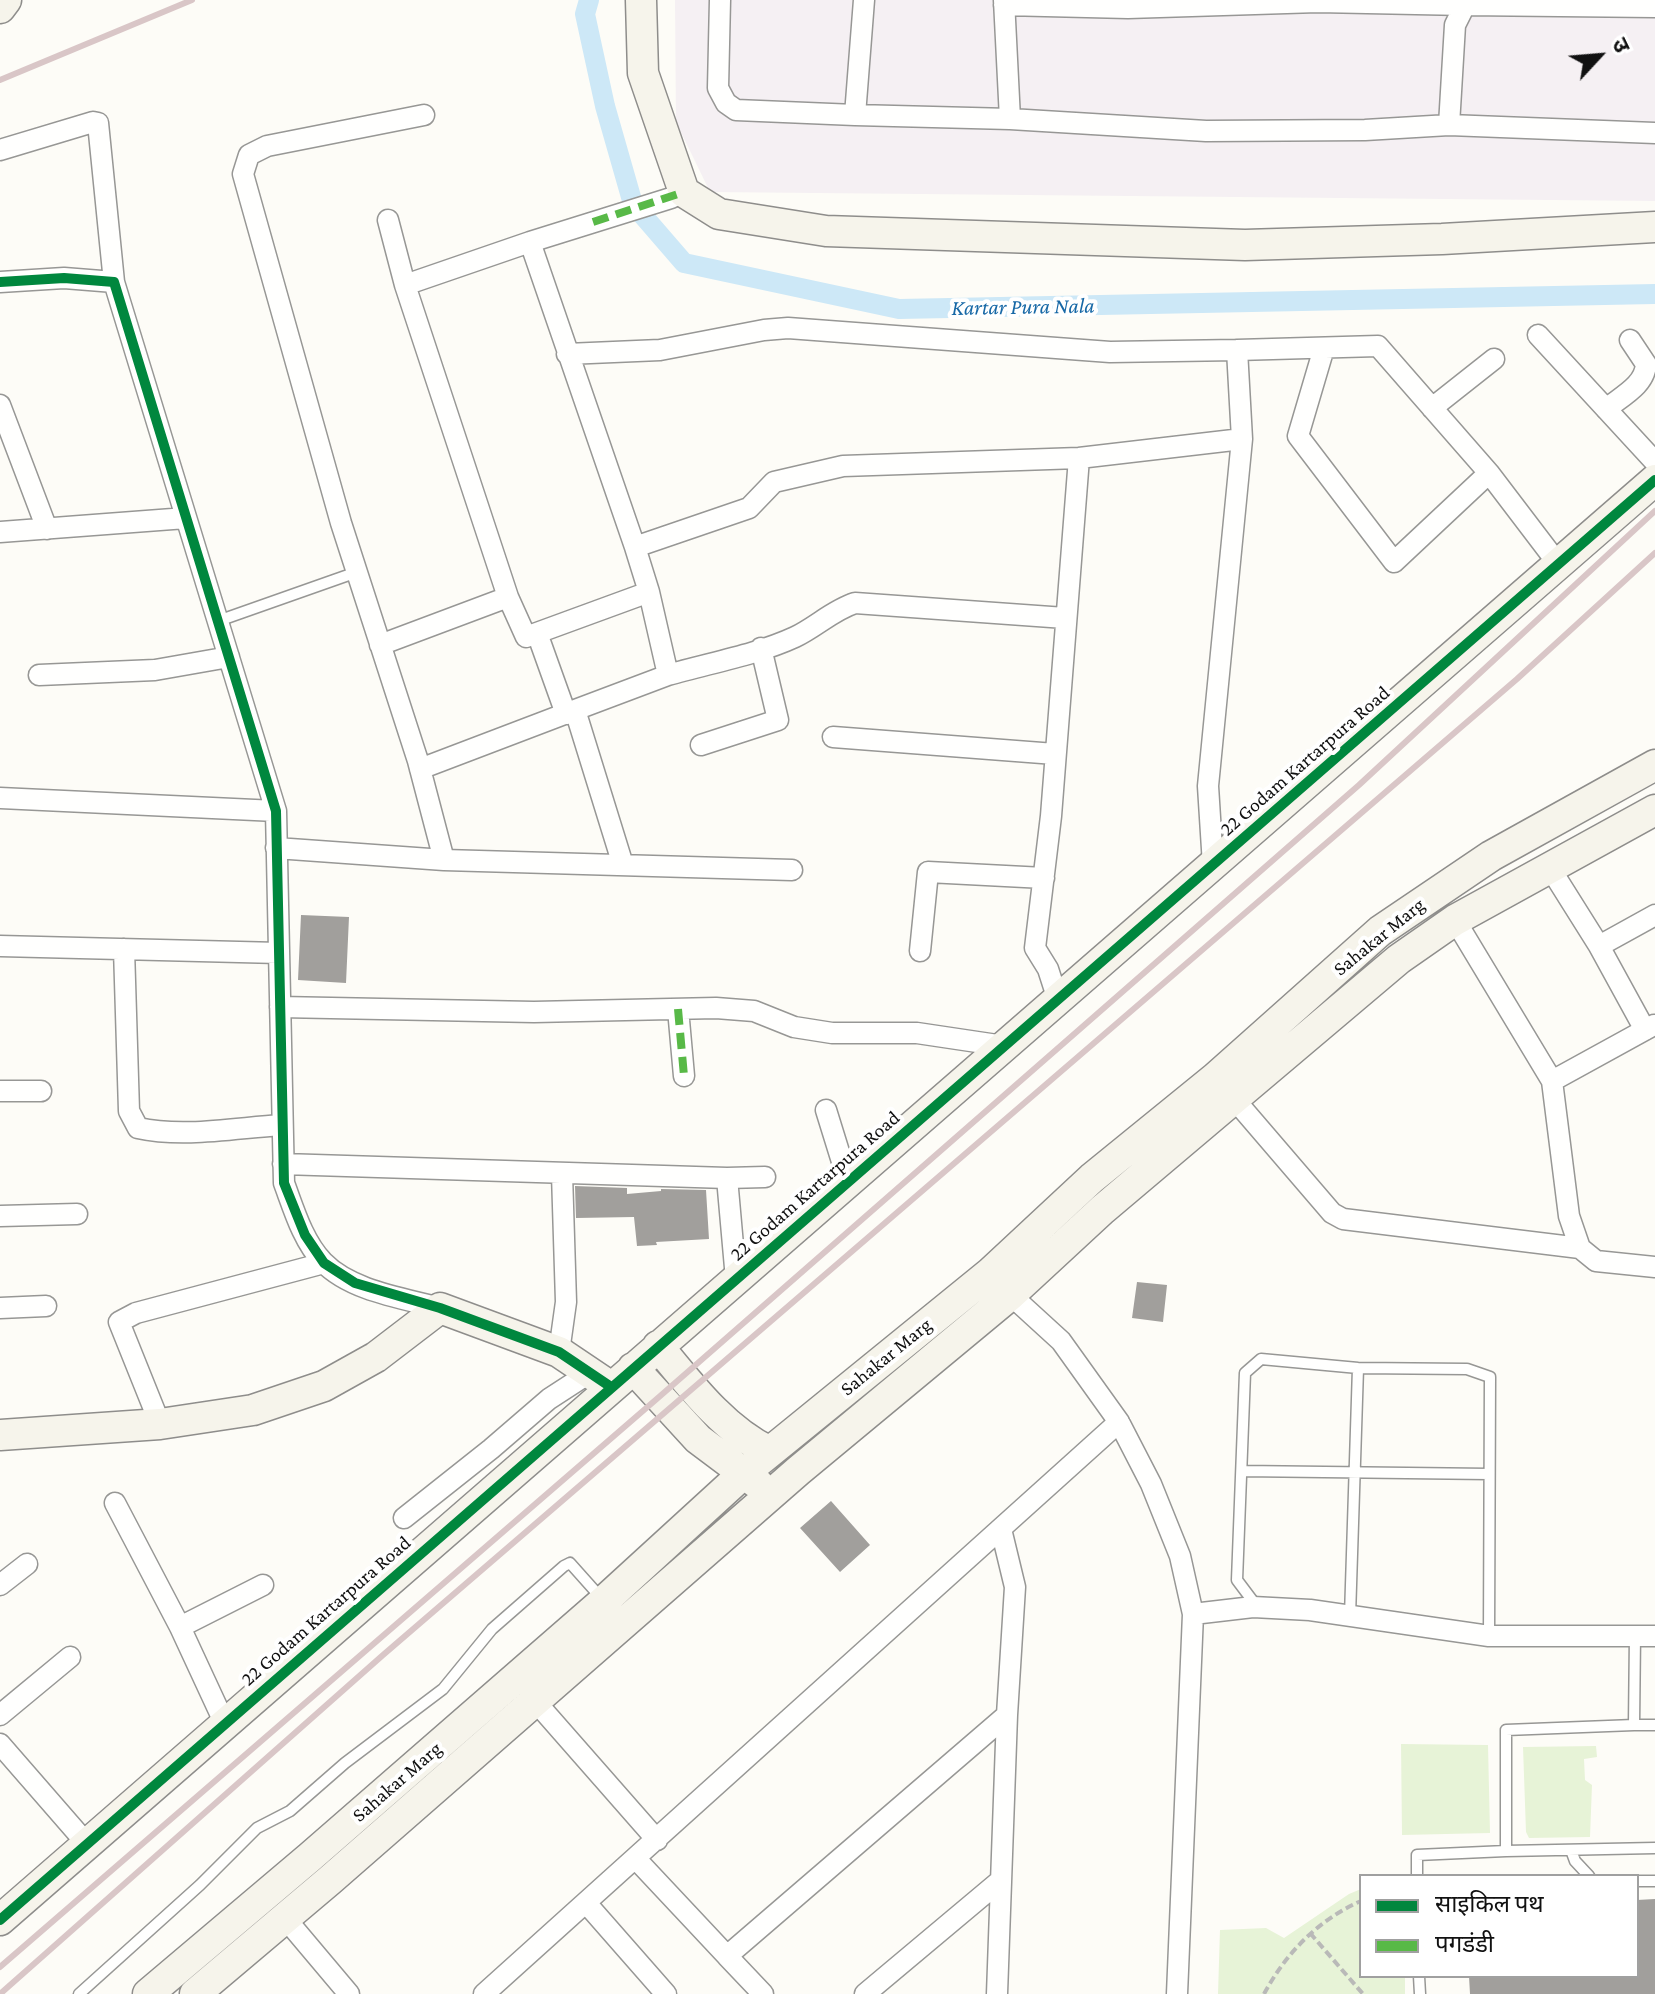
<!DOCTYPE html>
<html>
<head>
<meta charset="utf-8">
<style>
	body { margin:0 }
	#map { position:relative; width:1655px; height:1994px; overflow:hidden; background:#fdfcf7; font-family:"Crimson Pro","Noto Sans Devanagari",serif }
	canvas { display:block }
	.legend { position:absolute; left:1359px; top:1874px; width:280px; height:104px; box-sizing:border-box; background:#fff; border:2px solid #a0a0a0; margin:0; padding:10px 14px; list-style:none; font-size:24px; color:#111 }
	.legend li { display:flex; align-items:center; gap:16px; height:40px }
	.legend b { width:40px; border:2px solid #a0a0a0 }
	.north { position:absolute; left:1559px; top:16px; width:80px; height:80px; -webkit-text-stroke:6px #fff; paint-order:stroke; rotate:64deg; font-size:22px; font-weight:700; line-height:32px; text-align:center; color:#111 }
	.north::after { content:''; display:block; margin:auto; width:28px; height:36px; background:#111; clip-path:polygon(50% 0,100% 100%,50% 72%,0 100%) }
</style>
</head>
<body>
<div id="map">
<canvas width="1655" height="1994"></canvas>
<ul class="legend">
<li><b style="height:10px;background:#00873e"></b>साइकिल पथ</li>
<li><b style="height:10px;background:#58b947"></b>पगडंडी</li>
</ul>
<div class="north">उ</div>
</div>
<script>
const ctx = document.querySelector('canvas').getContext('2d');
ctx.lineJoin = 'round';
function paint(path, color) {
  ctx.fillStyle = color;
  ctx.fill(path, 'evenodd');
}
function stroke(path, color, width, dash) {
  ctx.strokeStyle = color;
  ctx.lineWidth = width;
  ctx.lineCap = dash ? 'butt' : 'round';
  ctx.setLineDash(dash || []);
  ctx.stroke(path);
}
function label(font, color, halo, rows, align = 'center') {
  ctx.font = font + ' "Crimson Pro",serif';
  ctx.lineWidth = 8;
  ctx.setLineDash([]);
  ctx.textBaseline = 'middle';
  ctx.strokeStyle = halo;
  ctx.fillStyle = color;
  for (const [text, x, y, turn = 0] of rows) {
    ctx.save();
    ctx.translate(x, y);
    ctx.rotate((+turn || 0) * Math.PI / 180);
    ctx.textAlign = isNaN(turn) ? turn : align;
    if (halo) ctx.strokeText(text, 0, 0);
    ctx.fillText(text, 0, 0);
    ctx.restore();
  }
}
paint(new Path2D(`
	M675,0H1655V201L710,192L676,122Z`), '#f5f0f3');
paint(new Path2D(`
	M1401,1744L1488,1745L1490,1833L1402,1835Z
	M1596,1746L1597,1757L1584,1759L1585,1780L1592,1785L1590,1837L1529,1838L1526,1832L1523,1747Z
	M1361,1889V1976H1405V1994H1218L1220,1930L1266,1928L1284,1938L1349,1894Z`), '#e7f3d7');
stroke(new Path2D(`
	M589,0L585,14L605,106L633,204L684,263L899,309L1655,294`), '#cde8f7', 20);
paint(new Path2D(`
	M301,915L349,917L346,983L298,980Z
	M575,1186L627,1188V1194L661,1191V1189L706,1190L709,1239L656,1242L657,1245L637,1246L634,1217L576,1218Z
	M1137,1282L1167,1285L1163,1322L1132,1318Z
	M831,1501L870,1545L840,1572L800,1528Z
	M1655,1899V1994H1470L1469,1976H1637V1900Z`), '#a19f9c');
const lane = new Path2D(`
	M218,621L357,572
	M1242,1471L1489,1474
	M1253,1607L1252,1600L1237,1580L1245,1373L1261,1359L1358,1368L1467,1369L1490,1377L1489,1636
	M1350,1616L1358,1368
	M1634,1725H1655
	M1571,1850L1575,1861L1589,1876
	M1506,1851L1655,1848
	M1417,1876V1855L1506,1851V1730L1634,1725L1635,1635
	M1637,1881H1655
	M1419,1976L1420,1994
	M79,1994L200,1885L257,1828L290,1811L345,1763L443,1689L492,1629L564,1566L570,1563L603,1600`);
const street = new Path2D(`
	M720,0L718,88L726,103L736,110L855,115
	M864,0L855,115L1010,119L1206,131L1365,130L1449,125
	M1004,0L1010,119
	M1128,0V8L1318,2L1465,5L1455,25L1449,125L1655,133
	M1468,0L1465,5L1655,7
	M1004,5L1128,8
	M0,150L93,122L98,123L114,282
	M388,220L405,285
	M530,242L671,198L684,192
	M0,282L64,278L114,282L276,811L284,1183C294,1210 303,1241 323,1262C351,1291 403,1298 440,1308
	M1538,335L1655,462
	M1324,348L1298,436L1394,562L1489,473
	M567,354L660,350L764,330L788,328L1110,352L1237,350
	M0,405L47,529
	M1432,408L1494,359
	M1606,409C1622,396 1645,385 1646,364L1630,340
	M1242,439L1237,350L1378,346L1489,473L1559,565
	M0,532L186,518
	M649,592L668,675C709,663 756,655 795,637C816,627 833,610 855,603L1065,618
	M508,597L405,285L530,242L635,547
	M537,633L566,714
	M380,645L508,597L526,637L649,592L635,547L749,508L774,482L843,466L1079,458L1242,439L1208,786L1213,865
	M39,675L155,670L229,657
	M575,710L668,675
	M833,737L1055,754
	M701,745L778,720L761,648
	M420,769L575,710L623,865
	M0,798L276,811
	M276,848L444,860L418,761L341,523L243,174L249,155L267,146L424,115
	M444,860L792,870
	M1550,868L1599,946L1645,1030
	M1455,920L1552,1081L1569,1216L1580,1248L1596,1261L1655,1267
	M0,946L279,953
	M1599,946L1655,915
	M124,949L129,1111L138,1128C183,1138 235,1128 281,1125
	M920,951L928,872L1044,878
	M1058,1000L1048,969L1035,948L1051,816L1079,458
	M280,1007L534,1012L716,1008L754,1011L794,1027L832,1033H917L1004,1046
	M678,1009L684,1076
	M1552,1081L1654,1025
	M0,1091H41
	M1235,1100L1332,1213L1343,1219L1580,1248
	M826,1110L848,1181
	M283,1164L727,1178L736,1279
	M727,1178L765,1177
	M0,1216L77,1214
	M1003,1288L1061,1341L1119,1422L1151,1484L1180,1556L1193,1614L1177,1994
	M0,1308L46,1306
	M559,1352L566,1302L562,1174
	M160,1424L119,1322L136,1313L324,1263
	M115,1503L180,1627L225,1724
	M404,1518L491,1449L549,1399L589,1373
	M0,1585L27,1564
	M1193,1614L1253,1607L1310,1610L1489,1636H1655
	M180,1627L263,1585
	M535,1701L657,1840
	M0,1715L70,1657
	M0,1744L87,1844
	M636,1859L727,1956
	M587,1904L666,1994
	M285,1918L349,1994
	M484,1994L1119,1422
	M763,1994L727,1956L1007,1715
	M865,1994L1001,1880
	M997,1994L1007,1715L1015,1587L1001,1529`);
const secondary = new Path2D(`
	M641,0L643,73L684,192L719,214L826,231L1245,245L1442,239L1655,227
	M0,8L6,0
	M658,1346C690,1385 724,1430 770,1452
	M633,1368L698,1439L758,1484
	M0,1435L160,1424L253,1410L324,1386L376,1357L440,1308L559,1352L611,1387
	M0,1920L1655,480
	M148,1994L310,1857L604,1601L744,1473L990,1273L1092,1178L1215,1078L1380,931L1491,856L1655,765
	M195,1994L330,1880L798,1471L1009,1296L1102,1210L1399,959L1455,920L1655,810`);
stroke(lane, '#979795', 13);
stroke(street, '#979795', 23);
stroke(secondary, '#8e8d8b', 33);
stroke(new Path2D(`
	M1310,1933L1363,1994
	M1264,1994C1286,1953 1318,1920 1361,1901`), '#b9b9b8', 4, [8, 4]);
stroke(lane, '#fffffe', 10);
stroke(street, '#fffffe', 20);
stroke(secondary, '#f6f4eb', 30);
stroke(new Path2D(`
	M0,80L192,0
	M0,1967L659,1397L1359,785L1655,511
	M0,1994L383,1655L1517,679L1655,553`), '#d9c6c7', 6);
stroke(new Path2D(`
	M593,222L684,192
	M678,1009L684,1076`), '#58b947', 8, [16, 8]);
stroke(new Path2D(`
	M0,282L64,278L114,282L276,811L284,1183L305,1235L324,1263L355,1283L440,1308L559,1352L611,1387
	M0,1920L1655,480`), '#00873e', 10);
label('20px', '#111', '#fff', [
	["22 Godam Kartarpura Road",1305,761,-41],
	["Sahakar Marg",1379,937,-39],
	["22 Godam Kartarpura Road",815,1186,-41],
	["Sahakar Marg",886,1357,-39],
	["22 Godam Kartarpura Road",326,1611,-41],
	["Sahakar Marg",397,1782,-41]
]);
label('italic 22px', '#1768a6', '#fff', [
	["Kartar Pura Nala",1023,307,-1]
]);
</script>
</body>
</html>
